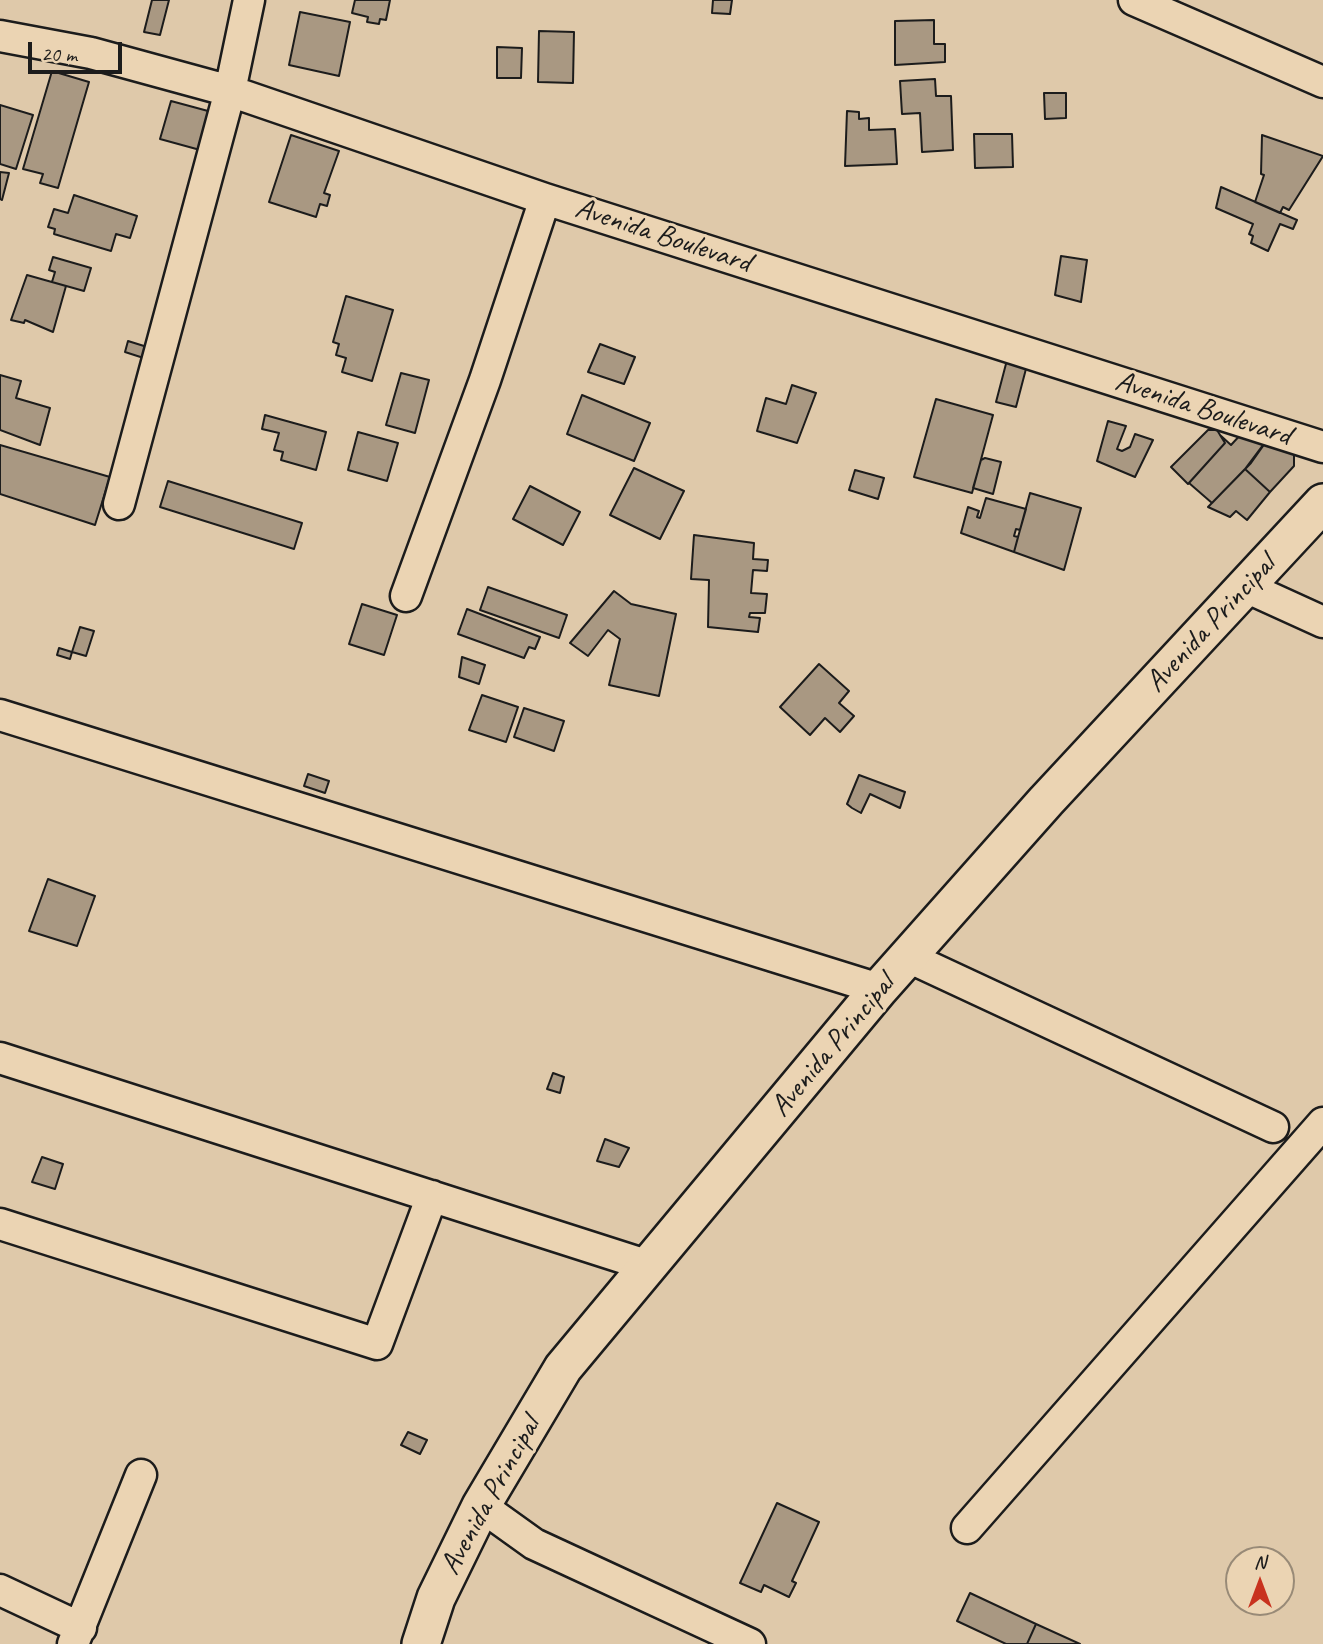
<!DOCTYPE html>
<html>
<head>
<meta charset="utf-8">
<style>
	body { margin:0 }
	#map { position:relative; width:1323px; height:1644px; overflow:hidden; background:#dfc9aa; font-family:Caveat,sans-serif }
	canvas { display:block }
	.north { position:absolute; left:1225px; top:1546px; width:70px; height:70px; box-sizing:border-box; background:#ebd4b3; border:2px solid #988a77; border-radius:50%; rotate:0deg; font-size:19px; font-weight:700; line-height:28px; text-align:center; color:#1c1c1c }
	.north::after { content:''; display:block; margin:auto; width:24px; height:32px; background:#c8321e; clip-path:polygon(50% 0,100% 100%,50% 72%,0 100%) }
	.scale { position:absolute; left:28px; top:42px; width:94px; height:32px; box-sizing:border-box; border:4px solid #1c1c1c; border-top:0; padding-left:9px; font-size:21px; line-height:24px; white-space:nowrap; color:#1c1c1c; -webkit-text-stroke:5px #ebd4b3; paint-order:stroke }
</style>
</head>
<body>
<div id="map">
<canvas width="1323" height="1644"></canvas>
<div class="north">N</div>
<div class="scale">20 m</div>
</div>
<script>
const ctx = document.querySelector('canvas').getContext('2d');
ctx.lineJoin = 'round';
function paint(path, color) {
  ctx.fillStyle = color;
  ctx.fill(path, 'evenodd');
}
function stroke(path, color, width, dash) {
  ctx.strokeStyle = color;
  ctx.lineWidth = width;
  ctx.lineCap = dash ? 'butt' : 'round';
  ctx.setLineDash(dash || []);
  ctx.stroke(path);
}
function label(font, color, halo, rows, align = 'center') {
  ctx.font = font + ' Caveat,sans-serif';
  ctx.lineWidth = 6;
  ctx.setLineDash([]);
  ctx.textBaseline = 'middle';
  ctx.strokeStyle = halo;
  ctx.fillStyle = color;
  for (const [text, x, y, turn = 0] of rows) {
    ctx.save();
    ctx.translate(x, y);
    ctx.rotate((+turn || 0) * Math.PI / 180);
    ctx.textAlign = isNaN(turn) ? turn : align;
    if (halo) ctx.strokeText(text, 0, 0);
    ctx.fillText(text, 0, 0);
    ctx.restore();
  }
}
const building = new Path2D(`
	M152,0H169L160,35L144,32Z
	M355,0H390L386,20L380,19L379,24L367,22L368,17L352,13Z
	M713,0H732L730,14L712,13Z
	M300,12L350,22L339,76L289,65Z
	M934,20V44H945V62L895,65V21Z
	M539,31L574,32L573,83L538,82Z
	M497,47L522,48L521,78H497Z
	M52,71L89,82L58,188L40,183L43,174L23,169Z
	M935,79L936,96H951L953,150L922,152L920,113L902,114L900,81Z
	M1044,93H1066V118L1045,119Z
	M171,101L234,118L222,156L160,139Z
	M0,105L33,115L16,169L0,164Z
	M847,111L859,112V119L869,118V130L895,129L897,164L845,166Z
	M974,134H1012L1013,167L975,168Z
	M291,135L339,151L324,193L330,195L327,206L320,204L316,217L269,202Z
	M1262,135L1323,156L1289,210L1283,207L1280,213L1255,202L1264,175L1261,174Z
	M0,172L9,173L2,200L0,199Z
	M1221,187L1297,220L1293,229L1280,224L1268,251L1251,243L1253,236L1249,234L1253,224L1216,208Z
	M74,195L137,216L130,238L116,234L111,251L54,234L55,229L48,227L54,209L68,213Z
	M1061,256L1087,260L1081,302L1055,295Z
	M53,257L91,268L84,291L52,282L55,272L49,270Z
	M27,275L66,286L53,332L25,320L24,323L11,320Z
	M346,296L393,310L372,381L342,372L346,358L336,355L339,344L333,342Z
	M128,341L160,351L156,362L125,352Z
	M600,344L635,357L624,384L588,372Z
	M1007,360L1027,365L1016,407L996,402Z
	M401,373L429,380L415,433L386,425Z
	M0,375L21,381L16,398L50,408L40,445L0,430Z
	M792,385L816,393L797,443L757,431L766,398L786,404Z
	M582,395L650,423L634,461L567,434Z
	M936,399L993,415L972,493L914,477Z
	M265,415L326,432L316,470L281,460L283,452L274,450L279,433L262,429Z
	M1108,421L1126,426L1117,449L1122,451L1130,447L1135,434L1153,440L1135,477L1097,461Z
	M1208,430H1217L1225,443L1188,484L1171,467Z
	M1244,431L1268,439L1251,463L1212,503L1189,483L1225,443L1220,435L1231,445Z
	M358,432L398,443L387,481L348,470Z
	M1269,437L1294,446V466L1270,492L1245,469Z
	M0,445L110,477L95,525L0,494Z
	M985,458L1001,462L993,494L973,488L981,460Z
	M634,468L684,491L660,539L610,515Z
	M1245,469L1270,492L1247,520L1236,511L1230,517L1208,507Z
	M855,470L884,478L878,499L849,490Z
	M168,481L302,523L294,549L160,507Z
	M530,486L580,512L563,545L513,519Z
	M1030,493L1081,508L1064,570L1014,552Z
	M986,498L1026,509L1020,530L1016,529L1014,536L1018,537L1014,552L961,533L968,507L979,511L977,517L980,518Z
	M694,535L754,543L753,559L768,560L767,571L753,570L751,593L767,594L765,613H750L749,617L760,618L758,632L708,627L709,580L691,579Z
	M488,587L567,615L559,638L480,610Z
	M614,591L631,604L676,614L659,696L609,685L620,639L608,630L588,656L570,643Z
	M362,604L397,615L384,655L349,644Z
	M467,609L540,637L535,649L529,647L524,658L458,634Z
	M80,627L94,631L86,656L72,652L70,659L57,655L59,648L72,652Z
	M462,657L485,665L479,684L459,677Z
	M819,664L849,691L839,703L854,716L840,732L825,718L810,735L780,707Z
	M482,695L518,707L506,742L469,730Z
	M524,708L564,721L554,751L514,737Z
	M308,774L329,781L325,793L304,786Z
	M859,775L905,792L900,808L870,794L861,813L852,808L847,804Z
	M48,879L95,896L77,946L29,931Z
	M553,1073L564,1077L560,1093L547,1089Z
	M605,1139L629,1148L619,1167L597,1161Z
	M42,1157L63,1164L55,1189L32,1182Z
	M408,1432L427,1440L420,1454L401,1445Z
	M777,1503L819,1522L792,1581L796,1583L789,1597L764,1585L761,1592L740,1583Z
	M970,1593L1036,1624L1027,1644H1006L957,1621Z
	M1036,1624L1080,1644H1027Z`);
paint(building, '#a99882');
stroke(building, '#1c1c1c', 2);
const minor = new Path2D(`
	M1134,0L1323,82
	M0,36L91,53L230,91L545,199L1323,447
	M119,504L230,91L249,0
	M1246,587L1323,622
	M406,596L485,380L545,199
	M0,715L879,989
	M908,957L1273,1127
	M0,1058L649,1266
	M0,1224L377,1344L432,1196
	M481,1506L534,1544L750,1644
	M967,1528L1323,1123
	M0,1590L81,1628
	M73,1644L141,1475`);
const tertiary = new Path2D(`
	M421,1644L436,1598L481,1506L563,1368L879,989L1046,801L1323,503`);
stroke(minor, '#1c1c1c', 35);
stroke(tertiary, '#1c1c1c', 42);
stroke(minor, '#ebd4b3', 30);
stroke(tertiary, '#ebd4b3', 37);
label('30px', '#1c1c1c', '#ebd4b3', [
	["Avenida Boulevard",663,236,18],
	["Avenida Boulevard",1203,409,18],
	["Avenida Principal",1211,624,-47],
	["Avenida Principal",833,1046,-50],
	["Avenida Principal",491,1496,-61]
]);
</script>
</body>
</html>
